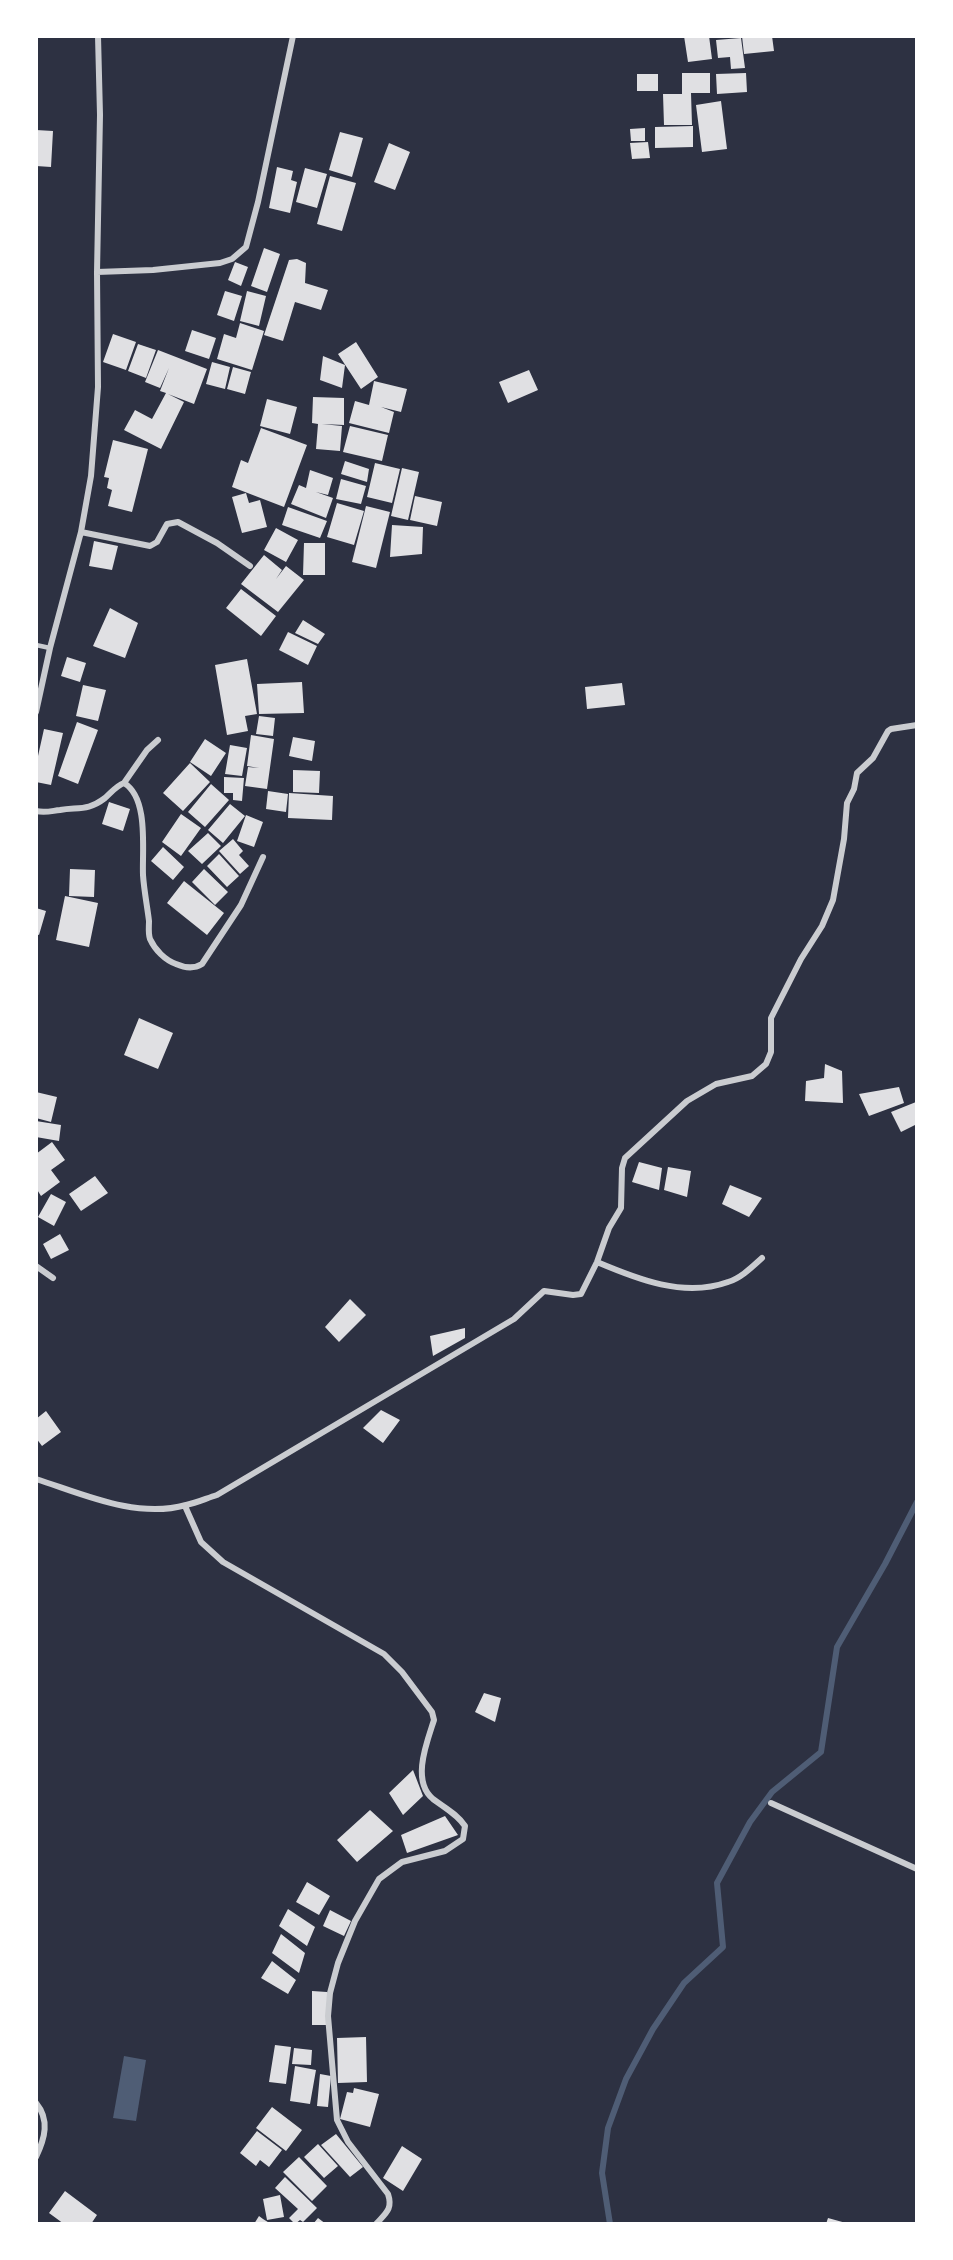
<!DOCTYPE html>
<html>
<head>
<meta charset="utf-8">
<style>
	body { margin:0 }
	#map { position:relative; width:953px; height:2260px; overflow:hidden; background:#2d3142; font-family:"Noto Sans",sans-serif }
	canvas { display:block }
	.frame { position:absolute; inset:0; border:38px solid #fff; pointer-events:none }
</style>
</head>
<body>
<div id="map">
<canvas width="953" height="2260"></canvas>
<div class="frame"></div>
</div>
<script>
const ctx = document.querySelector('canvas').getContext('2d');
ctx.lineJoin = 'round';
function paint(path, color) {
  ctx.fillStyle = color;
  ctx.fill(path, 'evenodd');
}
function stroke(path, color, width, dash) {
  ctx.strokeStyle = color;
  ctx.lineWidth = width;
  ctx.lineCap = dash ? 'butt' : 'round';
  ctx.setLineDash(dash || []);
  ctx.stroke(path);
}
paint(new Path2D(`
	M124,2056L146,2060L136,2121L113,2118Z`), '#4f5d75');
stroke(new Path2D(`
	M610,2224L602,2173L608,2128L626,2079L653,2029L684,1983L723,1947L717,1883L750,1822L772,1792L821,1752L837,1647L885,1564L917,1502`), '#4f5d75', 6);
paint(new Path2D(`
	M684,36H709L712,59L688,62Z
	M742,36H772L774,51L744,54Z
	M741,38L745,68L731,69L730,57L718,58L716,40Z
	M682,73H710V93H691L692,125H664L663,94H682Z
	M746,73L747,92L717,94L716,74Z
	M637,74H658V91H637Z
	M721,101L727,149L702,152L696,105Z
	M693,126V147L655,148V127Z
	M645,128V141H631L630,129Z
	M36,130L53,131L51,167L36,166Z
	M340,132L363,138L352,177L329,170Z
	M648,142L650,158L632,159L630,143Z
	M389,143L410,152L395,190L374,182Z
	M277,167L293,171L291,180L297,182L290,213L269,208Z
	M305,168L327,174L317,208L296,202Z
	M330,176L356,183L342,231L317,224Z
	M264,248L280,254L267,292L251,286Z
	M297,259L306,263L305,283L328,290L321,310L295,302L283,341L264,335L289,260Z
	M235,262L248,267L241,286L228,280Z
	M225,291L242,296L234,321L217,315Z
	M247,291L266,296L259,326L240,321Z
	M240,323L264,331L252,370L217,359L224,334L236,338Z
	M192,330L216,338L209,359L185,351Z
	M113,334L136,342L126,370L103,362Z
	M356,342L378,377L361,389L338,354Z
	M138,344L156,350L146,378L128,371Z
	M158,350L207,369L194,404L168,394L184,402L161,449L124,430L135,410L152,419L166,393L160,391L169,368L160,388L145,382Z
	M323,356L345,365L342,388L320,380Z
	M212,362L230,367L225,389L206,384Z
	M233,367L251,372L245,394L227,389Z
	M529,370L538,390L508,403L499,382Z
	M374,381L407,389L401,412L381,407L394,412L389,433L349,423L355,401L369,405Z
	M313,397L344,398V425L322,424L342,426L340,451L316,449L318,424L312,423Z
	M267,399L297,407L290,434L260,426Z
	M350,426L388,435L382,461L343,452Z
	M261,428L307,445L284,507L232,487L241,460L248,463Z
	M113,440L148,449L132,512L108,506L112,490L107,488L109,478L104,477Z
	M345,461L369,469L367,482L341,474Z
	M375,463L400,469L392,503L367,497Z
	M402,468L419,472L408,520L391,516Z
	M310,470L333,478L328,495L316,492L333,498L326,518L291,504L299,485L306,488Z
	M341,479L366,486L361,504L336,499Z
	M246,493L249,503L260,500L267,527L242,533L232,497Z
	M415,496L442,502L437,526L410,520Z
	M337,503L364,511L354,545L327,537Z
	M366,506L390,512L376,568L352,562Z
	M288,507L327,521L320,538L282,525Z
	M392,525L423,527L422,554L390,557Z
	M276,528L298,540L286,562L264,550Z
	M94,541L118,546L112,570L89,566Z
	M304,543H325V575H303Z
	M264,555L282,570L276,579L286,566L304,580L278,612L241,584Z
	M241,589L276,616L261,636L226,608Z
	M110,608L138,623L125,658L93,646Z
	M303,620L325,634L318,644L295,633Z
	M288,632L317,646L308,665L279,650Z
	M67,657L86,663L80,682L61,676Z
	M247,659L257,714L245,716L248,731L227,735L215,665Z
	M302,682L304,713L259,714L257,684Z
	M622,683L625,705L587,709L585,687Z
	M83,685L106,690L98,721L76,716Z
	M259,716L275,718L273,736L256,734Z
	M77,722L98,730L78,784L58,776Z
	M44,729L63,733L51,785L36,782V765Z
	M251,735L274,739L267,789L245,786L248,767L259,768L247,766Z
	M293,737L315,741L312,761L289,756Z
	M205,739L226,753L211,776L190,762Z
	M230,745L247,748L242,776L225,774Z
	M190,763L210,782L183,811L163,793Z
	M293,770L320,771L319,793L293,792Z
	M224,777L244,778L242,801L233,800V793H224Z
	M211,784L229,800L205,827L188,812Z
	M268,791L288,794L286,812L266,809Z
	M289,793L333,796L332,820L288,818Z
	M109,802L130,809L123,831L102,824Z
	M230,804L245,816L223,843L208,830Z
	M181,814L201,828L181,856L162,842Z
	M246,815L263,822L254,847L237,841Z
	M208,833L221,846L202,864L188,851Z
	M233,839L243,851L239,855L249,866L240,874L219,851Z
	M163,847L184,867L173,880L151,861Z
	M219,854L239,876L227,887L207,866Z
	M70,869L95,870L94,897L69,896Z
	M204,869L228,892L215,905L192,882Z
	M184,881L224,913L207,935L167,903Z
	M65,896L98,903L89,947L56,940Z
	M36,908L46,911L39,935L36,934Z
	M139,1018L173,1033L158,1069L124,1055Z
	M825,1064L842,1071L843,1103L805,1101L806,1081L824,1078Z
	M899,1087L904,1103L869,1116L859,1094Z
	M36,1092L57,1097L51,1122L36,1118Z
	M916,1102L917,1124L901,1132L891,1112Z
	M36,1121L61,1125L59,1141L36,1137Z
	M52,1142L65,1160L51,1170L60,1182L41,1196L36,1188V1154Z
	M639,1162L662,1168L659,1190L632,1182Z
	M668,1167L691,1171L687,1197L664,1190Z
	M95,1176L108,1193L81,1211L69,1194Z
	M730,1185L762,1198L749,1217L722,1204Z
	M51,1194L66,1202L54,1226L38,1217Z
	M60,1234L69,1250L51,1259L43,1244Z
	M350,1299L366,1315L339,1342L325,1327Z
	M465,1328V1338L433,1356L430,1336Z
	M381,1410L400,1420L383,1443L363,1428Z
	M46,1411L61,1432L42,1446L36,1438V1419Z
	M484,1693L501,1698L495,1722L475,1712Z
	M413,1770L423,1796L403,1815L389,1793Z
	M370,1810L393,1831L357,1862L337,1840Z
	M445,1816L458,1835L407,1853L401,1835Z
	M307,1882L330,1896L319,1915L296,1902Z
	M288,1909L315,1927L307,1946L279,1926Z
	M330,1910L351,1921L344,1936L323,1926Z
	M281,1934L305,1953L299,1973L272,1953Z
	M272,1961L296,1980L288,1994L261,1978Z
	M312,1991L327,1992V2025H312Z
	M366,2037L367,2082L338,2083L337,2038Z
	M275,2045L291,2047L286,2084L269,2082Z
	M294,2048L312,2050L311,2065L292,2064Z
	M295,2066L316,2070L310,2104L290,2101Z
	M320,2074L331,2076L328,2107L317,2106Z
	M354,2088L379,2094L370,2127L340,2119L347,2092L353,2093Z
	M272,2107L302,2130L286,2151L256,2128Z
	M257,2131L282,2150L269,2167L260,2160L256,2166L240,2153Z
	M336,2134L363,2167L350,2177L321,2145Z
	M318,2144L338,2166L324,2178L304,2157Z
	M402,2146L422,2159L403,2191L383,2178Z
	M299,2157L327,2186L312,2201L283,2172Z
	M285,2177L317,2208L303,2222L300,2220L295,2224L289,2218L298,2209L275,2188Z
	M65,2191L97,2215L91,2224H64L49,2213Z
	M280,2195L284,2217L267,2220L263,2199Z
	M259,2216L263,2219L271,2224H254Z
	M318,2218L326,2224H313Z
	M828,2218L846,2223V2224H826Z`), '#e0e0e3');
stroke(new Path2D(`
	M36,645L50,648`), '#caccd0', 4.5);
stroke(new Path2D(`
	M97,272L153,270L220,263L232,259L246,247L258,202L293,36
	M81,532L150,546L157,542L167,524L178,522L217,543L250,566
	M36,712L50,648L81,532L91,476L98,387L97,272L100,115L98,36
	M124,783C149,798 142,850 143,875C144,890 147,905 149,921C149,927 148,933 150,939C155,950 165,960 176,964C185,968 194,969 202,964L241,905L263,857
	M36,811C45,813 51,811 60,810C79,807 88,811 105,798C112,792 116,786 124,783L147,750L158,740
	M597,1262C637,1279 684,1298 728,1282C741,1278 752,1267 762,1258
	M36,1266L53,1278
	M36,1479C83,1494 136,1519 186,1505C197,1503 207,1498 217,1495L514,1319L544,1291L573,1295L581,1294L597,1262L609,1228L621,1208L622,1168L625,1158L687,1101L716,1084L752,1076L766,1064L771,1052V1018L801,959L822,926L833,900L844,839L847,803L854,789L857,773L873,758L888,731L891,729L917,725
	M185,1506L201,1542L223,1562L384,1654L402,1672L432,1712L434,1720C427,1742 411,1781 433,1799C445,1808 457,1814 465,1826L463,1839L445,1851L402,1862L379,1879L355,1921L338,1963L330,1993L328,2016L337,2120L348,2142L388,2194C393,2209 386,2213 376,2224
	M771,1803L917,1869
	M36,2103C50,2120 45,2138 36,2157`), '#caccd0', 6);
</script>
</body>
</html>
